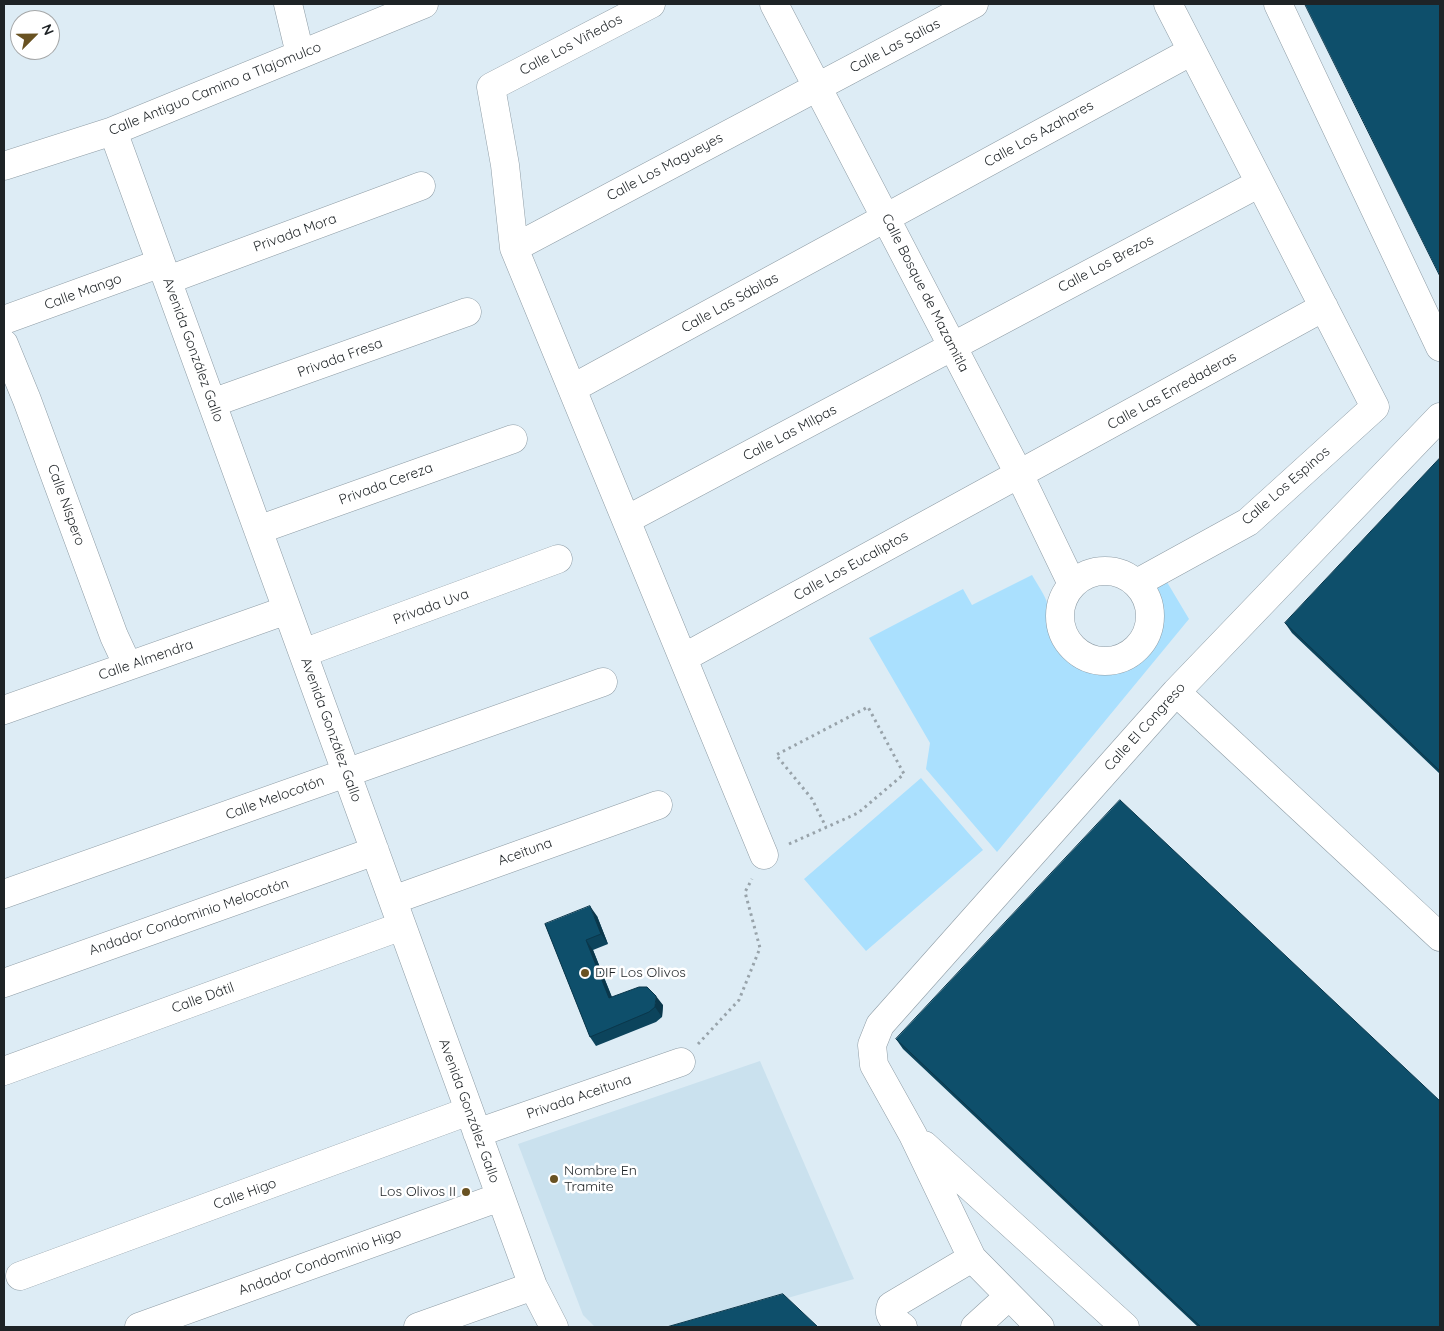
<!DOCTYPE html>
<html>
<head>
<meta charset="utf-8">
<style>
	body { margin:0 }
	#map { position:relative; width:1444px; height:1331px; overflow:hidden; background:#ddecf5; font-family:Quicksand,sans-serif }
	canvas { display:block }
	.frame { position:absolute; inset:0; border:5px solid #1e2326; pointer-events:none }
	.north { position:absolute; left:10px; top:10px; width:50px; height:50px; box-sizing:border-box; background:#fff; border:1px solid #a5a7a8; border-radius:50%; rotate:67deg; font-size:14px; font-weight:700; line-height:20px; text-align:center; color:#1e2326 }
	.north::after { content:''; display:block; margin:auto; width:18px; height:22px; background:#695222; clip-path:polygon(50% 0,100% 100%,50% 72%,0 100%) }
</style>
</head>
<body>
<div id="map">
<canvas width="1444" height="1331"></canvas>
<div class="frame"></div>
<div class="north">N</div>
</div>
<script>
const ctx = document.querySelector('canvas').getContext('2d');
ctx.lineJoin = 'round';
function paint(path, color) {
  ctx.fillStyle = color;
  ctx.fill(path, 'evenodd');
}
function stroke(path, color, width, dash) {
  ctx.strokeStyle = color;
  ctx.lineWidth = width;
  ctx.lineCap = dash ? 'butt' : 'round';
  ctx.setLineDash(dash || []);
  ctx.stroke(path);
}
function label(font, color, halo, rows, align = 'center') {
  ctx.font = font + ' Quicksand,sans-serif';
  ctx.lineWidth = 5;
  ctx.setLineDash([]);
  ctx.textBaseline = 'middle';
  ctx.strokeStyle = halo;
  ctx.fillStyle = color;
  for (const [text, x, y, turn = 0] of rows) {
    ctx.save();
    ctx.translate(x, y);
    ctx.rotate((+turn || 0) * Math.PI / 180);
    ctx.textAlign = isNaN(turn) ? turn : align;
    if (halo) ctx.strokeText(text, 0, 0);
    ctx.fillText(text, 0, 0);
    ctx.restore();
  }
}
paint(new Path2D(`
	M760,1061L854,1279L686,1327H595L583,1315L518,1144Z`), '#cae1ee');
paint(new Path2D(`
	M1032,575C1037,584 1046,596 1048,606C1050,620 1047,633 1056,646C1100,706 1185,652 1151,585L1164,577L1189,619L997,852L926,769L930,743L869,638L963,589L972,605Z
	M921,778L983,850L866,951L804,879Z`), '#aae0fe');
const minor = new Path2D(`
	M288,4L300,54
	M651,4L491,87L505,165L514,248L764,855
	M774,4L1019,474L1072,584
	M1278,4L1440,347
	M113,131L533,1286L554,1327
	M4,166L113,131L424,4
	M514,248L974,4
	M168,280L421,186
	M4,320L161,263
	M4,344L27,400L114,636L128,666
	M573,388L1192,51
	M212,403L467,312
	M628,519L1260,183
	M258,530L513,439
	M1060 616a45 45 0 1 1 90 0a45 45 0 1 1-90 0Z
	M1137,583L1248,522L1375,407L1168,4
	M303,653L558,559
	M683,658L1324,307
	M1176,692L1440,937
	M4,710L287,610
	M4,894L603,682
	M393,900L658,805
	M4,983L375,851
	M4,1071L402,926
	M477,1133L681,1062
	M924,1145L1125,1327
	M20,1276L469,1111
	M139,1327L500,1197
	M418,1327L533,1286
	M903,1327C895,1321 887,1316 891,1306L972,1258
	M975,1327L1008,1297
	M1040,1327L972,1258L913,1135L874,1065L872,1045L880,1025L1176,692L1440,417`);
stroke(minor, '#8e9ca5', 29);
stroke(new Path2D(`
	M789,844L858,813L904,774L868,707L776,755L812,799L826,827
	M698,1044L739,1000L760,948L745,892L752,879`), '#98a3aa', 3, [2.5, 4]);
stroke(minor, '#fff', 28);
paint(new Path2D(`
	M1440,458V774L1292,633L1285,623Z
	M597,916L608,944L593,950L612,997L663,1005L662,1017L656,1022L596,1046L590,1037L545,924Z
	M896,1039L1440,1327H1198L903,1049Z`), '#0c445c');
paint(new Path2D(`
	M590,906L597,916L608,944L601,934Z
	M586,940L593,950L616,1008L609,998Z
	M656,996L663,1005L662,1017L655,1007Z`), '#0a374b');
const building = new Path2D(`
	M1305,4H1440V276Z
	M1440,458V771L1285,623Z
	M1120,800L1440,1101V1327H1201L896,1039Z
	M590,906L601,934L586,940L609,998L639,987H647L656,996L655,1007L649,1012L590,1037L545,924Z
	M783,1294L818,1327H667Z`);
paint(building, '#0e4f6b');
stroke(building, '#0a374b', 1);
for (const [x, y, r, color] of [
	[585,973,5,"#695222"],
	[554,1179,5,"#695222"],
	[466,1192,5,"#695222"]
]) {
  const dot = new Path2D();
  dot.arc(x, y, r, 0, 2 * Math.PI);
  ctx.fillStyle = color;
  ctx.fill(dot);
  stroke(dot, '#fff', 2);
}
label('14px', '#1e2326', '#fff', [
	["Calle Los Viñedos",571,45,-28],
	["Calle Las Salias",895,46,-28],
	["Calle Antiguo Camino a Tlajomulco",215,89,-22],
	["Calle Los Azahares",1039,134,-29],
	["Calle Los Magueyes",665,167,-28],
	["Privada Mora",295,233,-20],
	["Calle Los Brezos",1106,264,-28],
	["Calle Mango",83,292,-20],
	["Calle Bosque de Mazamitla",925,293,63],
	["Calle Las Sábilas",730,303,-29],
	["Avenida González Gallo",193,350,70],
	["Privada Fresa",340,358,-20],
	["Calle Las Enredaderas",1172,391,-29],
	["Calle Las Milpas",790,433,-28],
	["Privada Cereza",386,484,-20],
	["Calle Los Espinos",1286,486,-41],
	["Calle Níspero",66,505,70],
	["Calle Los Eucaliptos",851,566,-29],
	["Privada Uva",431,607,-20],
	["Calle Almendra",146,660,-19],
	["Calle El Congreso",1145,727,-48],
	["Avenida González Gallo",331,730,70],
	["Calle Melocotón",275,798,-20],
	["Aceituna",525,852,-20],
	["Andador Condominio Melocotón",189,917,-19],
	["Calle Dátil",203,998,-20],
	["Privada Aceituna",579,1097,-19],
	["Avenida González Gallo",469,1111,70],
	["Calle Higo",245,1194,-20],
	["Andador Condominio Higo",320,1262,-20]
]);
label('14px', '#1e2326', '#fff', [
	["DIF Los Olivos",595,973],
	["Nombre En",564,1171],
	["Tramite",564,1187],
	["Los Olivos II",456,1192,"right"]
], 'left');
</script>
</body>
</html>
